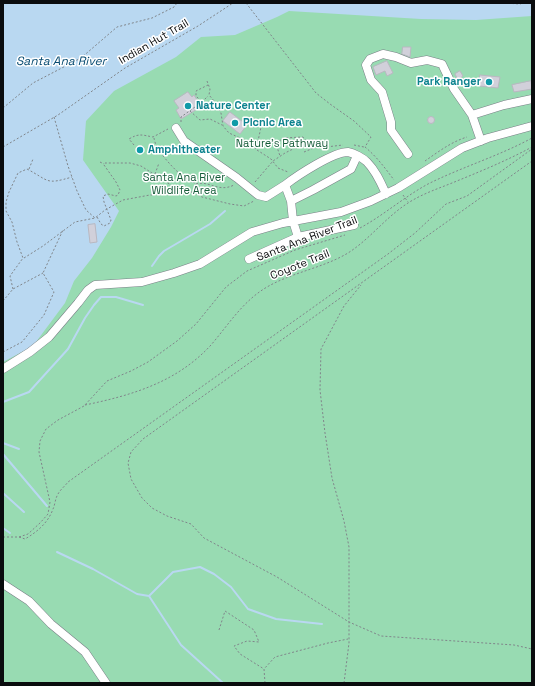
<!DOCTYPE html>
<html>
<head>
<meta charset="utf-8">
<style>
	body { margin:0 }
	#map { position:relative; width:535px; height:686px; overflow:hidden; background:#eef5fd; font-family:"Space Grotesk",sans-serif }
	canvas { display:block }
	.frame { position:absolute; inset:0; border:4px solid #0a0c0e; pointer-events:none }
</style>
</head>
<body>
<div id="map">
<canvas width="535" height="686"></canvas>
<div class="frame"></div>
</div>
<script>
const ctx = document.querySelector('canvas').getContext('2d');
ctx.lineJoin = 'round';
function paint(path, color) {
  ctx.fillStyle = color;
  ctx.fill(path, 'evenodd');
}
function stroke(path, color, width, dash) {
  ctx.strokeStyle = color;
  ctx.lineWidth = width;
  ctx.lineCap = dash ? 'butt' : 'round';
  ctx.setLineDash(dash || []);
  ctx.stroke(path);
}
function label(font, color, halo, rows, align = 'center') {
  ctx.font = font + ' "Space Grotesk",sans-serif';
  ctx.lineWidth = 3;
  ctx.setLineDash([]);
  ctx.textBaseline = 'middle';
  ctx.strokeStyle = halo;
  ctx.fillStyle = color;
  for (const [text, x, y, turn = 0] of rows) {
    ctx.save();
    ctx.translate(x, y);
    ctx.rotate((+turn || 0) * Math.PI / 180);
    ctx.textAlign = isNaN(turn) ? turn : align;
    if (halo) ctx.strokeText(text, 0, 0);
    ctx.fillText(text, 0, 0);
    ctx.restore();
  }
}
paint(new Path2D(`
	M3,3H532V683H3Z`), '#98dbb2');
paint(new Path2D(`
	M3,3H532V16L476,20L421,19L289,11L277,17L235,35L201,37L176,57L114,91L86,121L83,160L119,211L111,227L92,258L74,281L65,303L33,346L3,362Z`), '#b9d8f1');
stroke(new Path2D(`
	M152,266L159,256L164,251L210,224L225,211
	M3,402L29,392L68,349L85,318L94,305L101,297H116L143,305
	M3,443L19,449
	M3,454L47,506
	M3,493L24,512
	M3,528L10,533
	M57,552L93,569L137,594L149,596L181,645L223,683
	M149,596L173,572L200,567L214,574L231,587L248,609L276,619L322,624`), '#b9d8f1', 2);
const building = new Path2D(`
	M403,47H411L410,57L402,54Z
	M387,61L393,73L387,76L385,71L376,75L373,67Z
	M460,71L463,76L458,80L455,74Z
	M480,75L500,77L498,88L479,86Z
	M531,81L532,89L514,92L512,85Z
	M188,92L192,97L194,95L199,103L197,104L199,108L181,119L176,110L179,108L174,101Z
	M230,112L247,125L240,134L223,121Z
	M427.5 120a3.5 3.5 0 1 1 7 0a3.5 3.5 0 1 1-7 0Z
	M95,224L97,242L90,243L88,225Z`);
paint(building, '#d1d0da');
stroke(building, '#b9b8c1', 1);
const minor = new Path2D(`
	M472,115L504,105L532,99
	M176,128L184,141L237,178L258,195L266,197L285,185L291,201L293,221L298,237L249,259
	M408,154L391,130V122L382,92L371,80L366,65L370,59L383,54L396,57L411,63L427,60L442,64L454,89L472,115L481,141
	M285,185C298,175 333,152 348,152C354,153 363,158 367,162C376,171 381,183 386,194
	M291,201L313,190L351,169L357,156
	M298,237L354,225
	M3,369L30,352L49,337L78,303L88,290L95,285L142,282L174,273L200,264L252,232L283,223L341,212L371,201L398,188L462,148L488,138L532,126
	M3,584L29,601L51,624L85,652L106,683`);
stroke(minor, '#7a8087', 9);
stroke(new Path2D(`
	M246,3L316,93L330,104L354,121L371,137L365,147C377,157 385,168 394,180
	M504,3L520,4L523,3
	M207,81L210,89L209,95L215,102L221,113L223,126L229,133L249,142L257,150L271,159L278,168L288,172
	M202,102L208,96
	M3,108L33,83L81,58L117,27L152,18L174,7L177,3
	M190,111L200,120L210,119L222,125
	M54,117L68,166L77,191L86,210L95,218L105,210L123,200L150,195L193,192L202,197L230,204L244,206L254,201
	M181,122V117L202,102L196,96V91L208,85
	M154,138C155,149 172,167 180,174C185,178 191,181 196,184L193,192
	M134,145L129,139C139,133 142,135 153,137L168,129
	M354,145L364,147
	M259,146L258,141L261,127
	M3,147L58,115L125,68L198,26L233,3
	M255,148L266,141
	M304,152L316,147H326L343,145
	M425,161C438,152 451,142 467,137
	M532,161L143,439L131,452L128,463L131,479L142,498L152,508L167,516L191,524L204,538L277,577L349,622L381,636L514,645L532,649
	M100,162L104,164
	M29,169L33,159
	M155,174L159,163
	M255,182L273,161L285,153L307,142L303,137L283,138L276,144L280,156
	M196,184C209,180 218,193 234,185
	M403,195L408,202
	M97,217L101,224L104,226L110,223L111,220L104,202L103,196L108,194L116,196L118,195L120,190L116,182L104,165L105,163H130L141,166L182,192
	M360,228C384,215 404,197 428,184C462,167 499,156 532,138
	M24,258L43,246L75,222L95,218
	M13,289L10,276L23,258L17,242L12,222L6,211V202L9,192L18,173L27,169C50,181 45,185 72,177
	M3,301L13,289L43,273
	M3,352L22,342L44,315L54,292L43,273L63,230
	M85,405C133,395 177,382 211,345C229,324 243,301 267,287C293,272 323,268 348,253C370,239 386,217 408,203C422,194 437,189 452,183C479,172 506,161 532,147
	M3,537H19L28,534L40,523L48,514L50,502L39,452L40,441L46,429L58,420L84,406L107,381L131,371L148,362L177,341L196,324L226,287L247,271L295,250L345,235
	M19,537L25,539C37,532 48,523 53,509C55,505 55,499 58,494C60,490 65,486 68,482L388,254L415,233L446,204L467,196L532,149
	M219,630L225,611L254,630L259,642L247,641L234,646L240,654L264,669
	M265,683L264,669L275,657L328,643L348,639
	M344,683L349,643V547L344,521L332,478L325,433L320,390L321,349L344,306L361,285`), '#80858a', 1, [2, 2]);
stroke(minor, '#fff', 8);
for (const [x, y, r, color] of [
	[489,82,4,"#0f9aa8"],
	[188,106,4,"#0f9aa8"],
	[235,123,4,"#0f9aa8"],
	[140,150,4,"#0f9aa8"]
]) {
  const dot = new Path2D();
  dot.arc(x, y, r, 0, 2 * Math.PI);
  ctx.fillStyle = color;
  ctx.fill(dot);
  stroke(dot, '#fff', 1.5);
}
label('11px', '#0a0c0e', '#fff', [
	["Indian Hut Trail",154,42,-30],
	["Santa Ana River Trail",307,239,-21],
	["Coyote Trail",300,265,-22]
]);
label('bold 11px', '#0d838f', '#fff', [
	["Park Ranger",481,82,"right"],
	["Nature Center",196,106],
	["Picnic Area",243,123],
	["Amphitheater",148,150]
], 'left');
label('11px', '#145b38', '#fff', [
	["Nature's Pathway",282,144],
	["Santa Ana River",184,178],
	["Wildlife Area",184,191]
]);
label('italic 12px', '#064a71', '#fff', [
	["Santa Ana River",61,62]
]);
</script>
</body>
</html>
